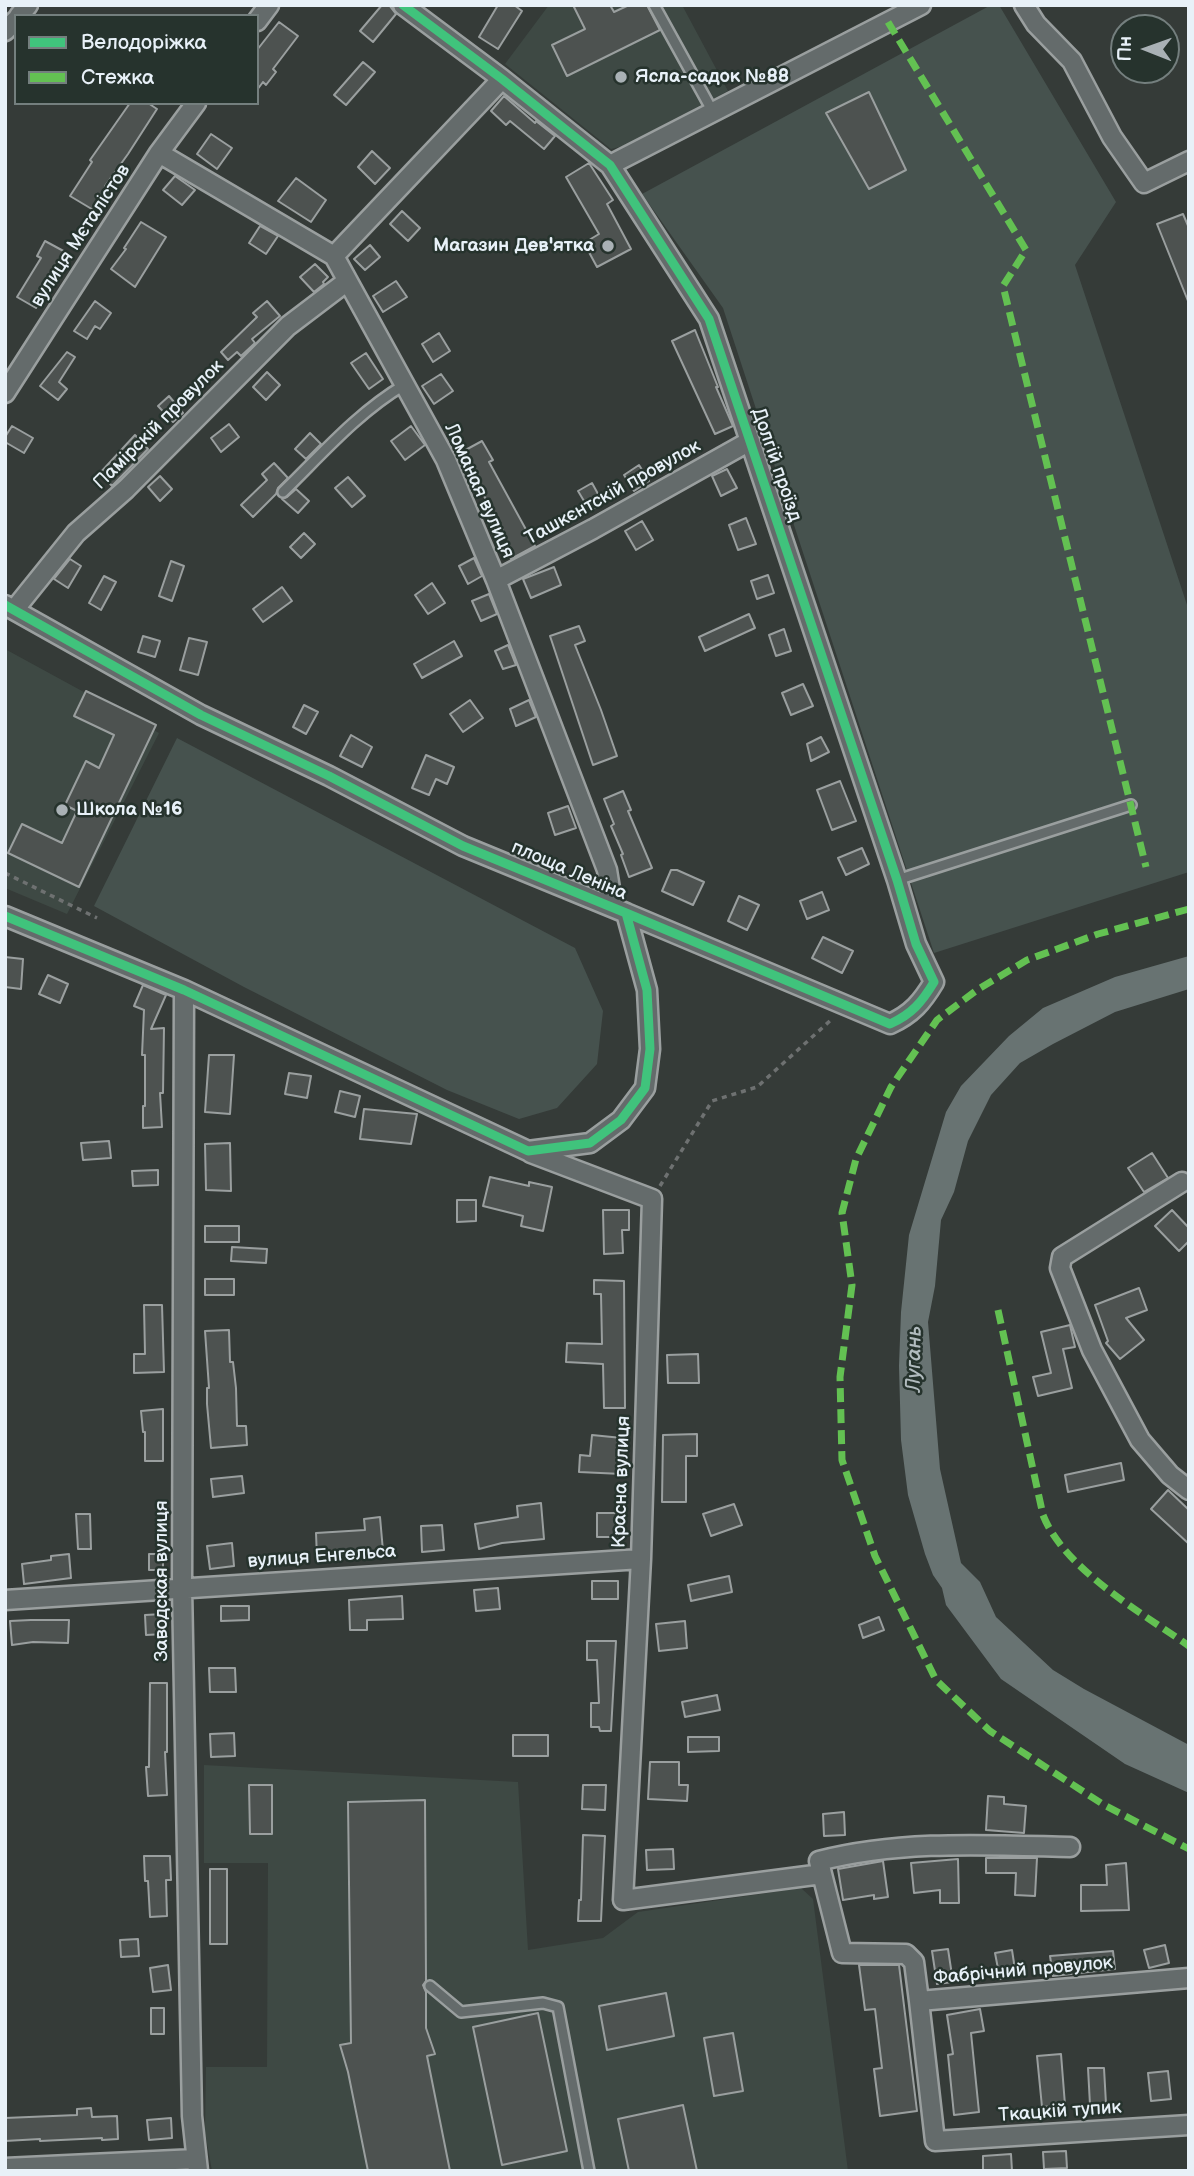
<!DOCTYPE html>
<html>
<head>
<meta charset="utf-8">
<style>
	body { margin:0 }
	#map { position:relative; width:1194px; height:2176px; overflow:hidden; background:#353b38; font-family:"Balsamiq Sans",sans-serif }
	canvas { display:block }
	.frame { position:absolute; inset:0; border:7px solid #e8f1f8; pointer-events:none }
	.legend { position:absolute; left:14px; top:14px; width:245px; height:91px; box-sizing:border-box; background:#26332d; border:2px solid #747f7e; margin:0; padding:9px 12px; list-style:none; font-size:21px; color:#e8f1f8 }
	.legend li { display:flex; align-items:center; gap:14px; height:35px }
	.legend b { width:35px; border:2px solid #747f7e }
	.north { position:absolute; left:1110px; top:14px; width:70px; height:70px; box-sizing:border-box; background:#26332d; border:2px solid #747f7e; border-radius:50%; rotate:271deg; font-size:19px; font-weight:700; line-height:28px; text-align:center; color:#e8f1f8 }
	.north::after { content:''; display:block; margin:auto; width:24px; height:32px; background:#a9b1b5; clip-path:polygon(50% 0,100% 100%,50% 72%,0 100%) }
</style>
</head>
<body>
<div id="map">
<canvas width="1194" height="2176"></canvas>
<div class="frame"></div>
<ul class="legend">
<li><b style="height:9px;background:#40c37c"></b>Велодоріжка</li>
<li><b style="height:9px;background:#63c152"></b>Стежка</li>
</ul>
<div class="north">Пн</div>
</div>
<script>
const ctx = document.querySelector('canvas').getContext('2d');
ctx.lineJoin = 'round';
function paint(path, color) {
  ctx.fillStyle = color;
  ctx.fill(path, 'evenodd');
}
function stroke(path, color, width, dash) {
  ctx.strokeStyle = color;
  ctx.lineWidth = width;
  ctx.lineCap = dash ? 'butt' : 'round';
  ctx.setLineDash(dash || []);
  ctx.stroke(path);
}
function label(font, color, halo, rows, align = 'center') {
  ctx.font = font + ' "Balsamiq Sans",sans-serif';
  ctx.lineWidth = 5;
  ctx.setLineDash([]);
  ctx.textBaseline = 'middle';
  ctx.strokeStyle = halo;
  ctx.fillStyle = color;
  for (const [text, x, y, turn = 0] of rows) {
    ctx.save();
    ctx.translate(x, y);
    ctx.rotate((+turn || 0) * Math.PI / 180);
    ctx.textAlign = isNaN(turn) ? turn : align;
    if (halo) ctx.strokeText(text, 0, 0);
    ctx.fillText(text, 0, 0);
    ctx.restore();
  }
}
paint(new Path2D(`
	M549,5H682L728,91L623,146L611,149L505,64Z
	M5,649L159,733L67,914L5,888Z
	M204,1765L518,1782L528,1950L603,1938L638,1912L801,1888L813,1899L848,2171H212L205,2132L206,2067H267L268,1863H204Z`), '#3e4944');
paint(new Path2D(`
	M991,5H999L1116,202L1075,265L1189,611V872L934,953L723,308L642,194Z
	M177,738L575,948L603,1011L597,1064L557,1108L519,1119L447,1090L244,987L94,906Z`), '#46524e');
paint(new Path2D(`
	M1189,956V989L1115,1012L1053,1044L1020,1063L991,1095L968,1141L954,1192L941,1220L935,1286L928,1322L940,1469L961,1563L980,1582L996,1617L1053,1670L1084,1689L1189,1745V1793L1125,1764L1001,1679L946,1605L942,1588L933,1575L925,1554L908,1495L901,1440L899,1366L901,1312L909,1235L946,1112L961,1086L1009,1036L1043,1008L1115,977Z`), '#687372');
const building = new Path2D(`
	M382,5H389L396,14L373,42L360,31Z
	M498,5H514L522,11L498,49L479,37Z
	M573,5H610L614,12L629,5H647L660,30L567,76L552,45L585,29Z
	M279,22L298,36L273,69L276,72L266,85L263,82L257,90V50Z
	M363,62L375,72L346,105L334,95Z
	M869,92L906,170L869,189L826,113Z
	M504,96L535,123L536,121L555,136L544,149L510,121L506,125L491,111Z
	M130,103H148L157,109L128,154L105,186L110,189L95,211L70,196L92,162L90,160Z
	M211,134L232,148L217,169L197,154Z
	M372,151L390,168L375,184L358,167Z
	M589,163L613,200L607,204L631,249L597,267L584,243L599,234L566,177Z
	M175,176L195,190L182,205L163,190Z
	M296,178L326,200L311,222L278,201Z
	M402,211L420,228L408,241L390,224Z
	M1183,214L1189,228L1188,301L1157,224Z
	M141,222L166,237L135,287L111,269L126,249L124,248Z
	M260,226L278,236L266,254L249,243Z
	M45,241L69,254L36,308L17,297L41,258L37,256Z
	M370,245L380,257L365,270L354,259Z
	M315,264L328,277L323,282L324,284L314,292L300,277Z
	M396,281L407,297L383,312L373,296Z
	M95,301L111,313L100,329L95,326L87,339L74,331Z
	M267,301L280,316L252,339L255,343L241,356L237,352L228,360L221,352L257,317L253,313Z
	M695,330L718,387H716L733,426L715,434L672,341Z
	M439,333L450,351L433,362L422,344Z
	M67,352L75,357L59,382L67,389L58,400L40,386Z
	M366,353L383,379L369,389L351,363Z
	M267,372L280,385L266,400L253,387Z
	M441,374L453,391L434,404L422,386Z
	M169,396L183,413L173,422L158,406Z
	M229,424L239,437L221,452L211,438Z
	M12,426L33,438L24,453L5,442V437Z
	M411,426L425,445L405,460L391,441Z
	M310,433L321,444L306,459L295,449Z
	M135,435L148,449L112,486L100,473Z
	M482,441L493,460L489,462L535,546L511,559L497,533L503,530L460,453Z
	M274,463L288,478L278,488L276,494L253,517L241,505L267,480L262,474Z
	M639,465L649,481L634,491L624,475Z
	M727,469L737,488L721,496L712,476Z
	M160,476L172,489L160,501L148,487Z
	M348,477L365,496L352,507L335,488Z
	M592,483L603,503L590,511L578,491Z
	M296,489L309,501L298,513L282,499L287,497Z
	M746,518L756,544L738,550L729,525Z
	M642,521L653,540L636,550L625,531Z
	M304,533L315,544L301,558L290,547Z
	M474,558L482,576L468,584L459,566Z
	M70,559L81,566L68,588L54,579Z
	M171,561L184,566L172,601L159,596Z
	M554,567L561,585L531,598L523,579Z
	M768,575L774,593L757,599L751,581Z
	M104,576L116,582L101,610L89,603Z
	M432,583L445,603L428,614L415,595Z
	M282,587L292,601L263,622L253,609Z
	M489,594L497,614L481,621L472,601Z
	M749,614L755,628L705,651L699,637Z
	M579,626L585,641L575,645L601,710L617,756L593,765L550,636Z
	M784,629L791,651L776,656L769,635Z
	M143,636L160,641L155,657L138,652Z
	M189,638L207,642L198,675L180,670Z
	M454,641L462,656L422,678L414,664Z
	M508,645L516,665L503,669L495,651Z
	M803,684L813,706L791,715L782,693Z
	M86,691L156,725L79,887L8,853L22,824L62,843L77,811L65,805L86,761L99,768L114,735L74,716Z
	M470,700L483,718L463,732L450,714Z
	M529,700L536,717L516,726L510,709Z
	M304,705L318,712L306,734L293,727Z
	M351,735L372,747L362,767L340,756Z
	M821,737L829,752L811,761L807,744Z
	M426,755L454,767L447,784L436,779L429,795L412,788Z
	M840,781L856,821L832,830L817,790Z
	M623,791L631,810L628,811L652,868L629,877L621,855L623,854L611,826L614,824L604,799Z
	M568,806L576,828L555,835L548,813Z
	M862,848L869,864L846,875L838,858Z
	M671,870H677L704,882L693,905L662,891Z
	M822,892L829,910L807,919L800,901Z
	M739,896L759,905L747,930L728,921Z
	M823,937L853,951L842,973L812,958Z
	M5,957L23,959L21,989L5,987Z
	M48,975L68,984L60,1003L39,994Z
	M143,985L166,995L151,1029L164,1028L163,1093H160L162,1127L143,1128V1106H145V1055H142L144,1010L134,1006Z
	M209,1055H234L230,1114L205,1112Z
	M289,1073L311,1076L307,1098L285,1094Z
	M340,1091L360,1096L355,1117L335,1112Z
	M364,1109L417,1114L411,1144L360,1139Z
	M109,1141L111,1158L83,1160L81,1143Z
	M230,1143L231,1191L206,1190L205,1144Z
	M1152,1153L1168,1178L1144,1192L1128,1168Z
	M158,1170V1185L133,1186L132,1171Z
	M490,1177L529,1186V1182L552,1187L543,1231L521,1226L523,1216L483,1206Z
	M457,1200H476V1221L457,1222Z
	M603,1210H629V1230H622L623,1253L604,1254Z
	M1172,1210L1189,1228V1241L1179,1251L1155,1226Z
	M205,1226H239V1242H205Z
	M232,1247L267,1249L266,1263L231,1261Z
	M205,1279H234V1295H205Z
	M594,1280L624,1281L625,1408H604L603,1364L566,1362L567,1343L602,1344L601,1294H594Z
	M1139,1288L1147,1310L1126,1318L1144,1340L1120,1359L1106,1343L1108,1341L1095,1305Z
	M144,1305H162L164,1372L134,1373V1354H145Z
	M1070,1325L1075,1347L1063,1349L1072,1388L1038,1396L1033,1377L1051,1373L1041,1332Z
	M229,1330L230,1362H233L236,1388L237,1426H246L247,1445L211,1448L207,1404V1388H209L205,1331Z
	M698,1354L699,1383H668L667,1355Z
	M163,1409V1461H145V1432H143L141,1411Z
	M697,1434V1456H686V1502H662L663,1435Z
	M592,1435L622,1438V1474L579,1472L580,1455L590,1456Z
	M1121,1463L1124,1480L1068,1492L1065,1475Z
	M242,1476L244,1493L213,1497L211,1479Z
	M1168,1490L1189,1510V1544L1151,1509Z
	M541,1503L544,1539L502,1543L479,1549L475,1524L518,1517L517,1506Z
	M734,1504L742,1525L711,1536L703,1514Z
	M597,1513H621V1537H597Z
	M76,1514H90L91,1549H78Z
	M380,1517L383,1551L317,1558L316,1533L365,1530L364,1519Z
	M442,1525L444,1550L422,1552L421,1526Z
	M232,1543L234,1566L210,1569L207,1546Z
	M69,1554L71,1578L24,1584L22,1564L51,1560V1556Z
	M149,1554H163V1570H149Z
	M729,1576L732,1592L691,1601L688,1585Z
	M592,1581H618V1599H592Z
	M498,1588L500,1609L476,1611L474,1590Z
	M402,1596L403,1619L367,1620V1630H350L349,1600Z
	M221,1606H249V1620L221,1621Z
	M163,1614L164,1634L146,1635L145,1615Z
	M879,1617L884,1630L863,1638L859,1625Z
	M31,1620H69L68,1643L33,1642L12,1645L10,1621Z
	M685,1621L687,1648L659,1651L656,1624Z
	M587,1641H616L611,1731H600L599,1727H591V1703H599L597,1660H587Z
	M209,1668H235L236,1692H210Z
	M150,1683H167V1752H165L167,1795L148,1796L146,1767H149Z
	M717,1695L720,1710L685,1717L682,1702Z
	M234,1733L235,1756L211,1757L210,1734Z
	M513,1735H548V1756H513Z
	M688,1737H719V1751L688,1752Z
	M650,1762H679V1785H688L687,1801L648,1799Z
	M249,1785H272V1834H250Z
	M583,1785H606L605,1810L582,1809Z
	M988,1796L1004,1797V1804L1026,1806L1024,1833L986,1830Z
	M425,1800L426,1981L423,1985L426,1992V2028L435,2054L427,2056L450,2171H368L348,2072L340,2045L351,2043L348,1802Z
	M844,1812L845,1835L824,1836L823,1814Z
	M583,1835L605,1836L601,1921H578L579,1900H581Z
	M673,1849L674,1869L647,1870L646,1850Z
	M144,1856H170L171,1880H166L167,1916L150,1917L148,1881H145Z
	M986,1858H1037L1035,1896L1015,1895L1016,1873H986Z
	M958,1859L959,1903H940V1890L914,1893L911,1863Z
	M883,1861L888,1897L874,1899V1895L843,1900L838,1869Z
	M1126,1863L1129,1910L1081,1911V1885H1107L1106,1865Z
	M210,1869H227V1944H210Z
	M138,1939L139,1956L121,1957L120,1940Z
	M1165,1945L1169,1963L1149,1968L1144,1950Z
	M948,1949L953,1982L937,1984L932,1951Z
	M1012,1950L1016,1976L1000,1979L995,1953Z
	M1113,1951L1115,1969L1053,1976L1050,1956Z
	M168,1965L171,1990L153,1992L150,1968Z
	M859,1965H899L917,2111L880,2116L874,2069L882,2068L875,2009L865,2010Z
	M666,1993L674,2036L607,2050L599,2006Z
	M151,2008H164V2034H151Z
	M980,2009L984,2031L971,2033L979,2112L954,2115L948,2055L953,2054L947,2015Z
	M538,2013L567,2151L502,2165L473,2027Z
	M733,2033L743,2091L714,2096L704,2038Z
	M1061,2054L1065,2105L1042,2107L1037,2056Z
	M1088,2068H1104L1106,2104L1090,2105Z
	M1168,2071L1171,2099L1151,2101L1148,2073Z
	M683,2105L697,2171H629L618,2119Z
	M91,2108L92,2117L117,2116L118,2139L102,2140V2138L40,2141V2139L5,2141V2118L77,2115V2109Z
	M171,2118L172,2138L149,2140L147,2120Z
	M1066,2151L1067,2168L1044,2169L1043,2152Z
	M1011,2154L1012,2171H983V2156Z`);
paint(building, '#4d5250');
stroke(building, '#9a9f9f', 2);
const service = new Path2D(`
	M654,5L713,112
	M283,492C321,455 357,413 404,385
	M897,880L1131,805
	M430,1986L461,2012L543,2003L558,2007L589,2171`);
const minor = new Path2D(`
	M403,5L502,79L610,165L709,319L897,880L916,944L934,982C922,1002 912,1014 890,1024L626,913
	M1024,5L1036,24L1072,61L1112,137L1144,183L1189,161
	M19,16L28,5
	M257,21L269,5
	M5,31L16,20
	M159,153L334,256L446,460L496,580L607,870L613,907
	M610,165L921,5
	M334,256L502,79
	M5,393L159,153L196,103
	M496,580L593,529L750,441
	M5,605L201,715L329,776L463,846L626,913L647,990L650,1049L645,1088L621,1120L590,1143L528,1151L184,990L5,916
	M14,610L76,533L126,489L288,326L346,282
	M184,990L182,1587L192,2116L198,2171
	M531,1153L652,1199L641,1559L623,1900L822,1874L819,1861C901,1840 986,1845 1070,1847
	M1182,1182L1062,1257L1060,1268L1092,1350L1140,1440L1170,1475L1189,1490
	M5,1600L641,1559
	M822,1874L842,1953L906,1954L914,1962L919,2001
	M1189,1978L919,2001L935,2141L1189,2125
	M5,2168L196,2159`);
stroke(service, '#9a9f9f', 14);
stroke(minor, '#9a9f9f', 23);
stroke(new Path2D(`
	M5,873L97,918
	M660,1186L712,1101L757,1087L832,1019`), '#6e7171', 3.5, [5, 5]);
stroke(service, '#646b6b', 9);
stroke(minor, '#646b6b', 18);
stroke(new Path2D(`
	M888,22L1026,250L1003,286L1146,867
	M1189,909L1098,934L1027,960L977,990L937,1020L891,1087L856,1159L842,1213L852,1285L840,1377L842,1460L875,1556L936,1680L990,1731L1104,1805L1189,1849
	M998,1310L1043,1515C1064,1569 1142,1613 1189,1646`), '#63c152', 7, [14, 7]);
stroke(new Path2D(`
	M403,5L502,79L610,165L709,319L897,880L916,944L934,982C922,1002 912,1014 890,1024L626,913
	M5,605L201,715L329,776L463,846L626,913L647,990L650,1049L645,1088L621,1120L590,1143L528,1151L184,990L5,916`), '#40c37c', 9);
for (const [x, y, r, color] of [
	[621,77,7,"#a9b1b5"],
	[608,246,7,"#a9b1b5"],
	[62,810,7,"#a9b1b5"]
]) {
  const dot = new Path2D();
  dot.arc(x, y, r, 0, 2 * Math.PI);
  ctx.fillStyle = color;
  ctx.fill(dot);
  stroke(dot, '#26332d', 2.5);
}
label('bold 19px', '#e8f1f8', '#26332d', [
	["Ясла-садок №88",635,77],
	["Магазин Дев'ятка",594,246,"right"],
	["Школа №16",76,810]
], 'left');
label('19px', '#e8f1f8', '#26332d', [
	["вулиця Мєталістов",81,236,-57],
	["Памірскій провулок",159,425,-45],
	["Долгій проїзд",776,465,71],
	["Ломаная вулиця",479,491,66],
	["Ташкєнтскій провулок",613,493,-29],
	["площа Леніна",569,871,23],
	["Красна вулиця",622,1482,-88],
	["вулиця Енгельса",322,1557,-4],
	["Заводская вулиця",162,1581,-90],
	["Фабрічний провулок",1023,1971,-5],
	["Ткацкій тупик",1060,2112,-4]
]);
label('italic 21px', '#b1bbbe', '#26332d', [
	["Лугань",915,1359,-89]
]);
</script>
</body>
</html>
